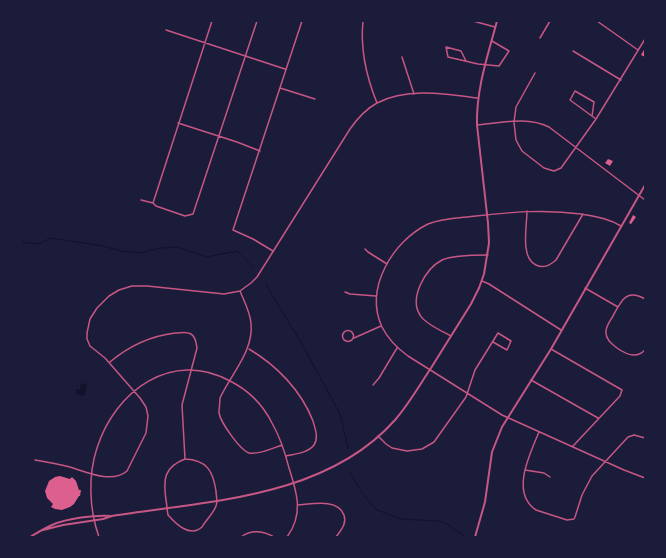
<!DOCTYPE html>
<html>
<head>
<meta charset="utf-8">
<style>
	body { margin:0 }
	#map { position:relative; width:666px; height:558px; overflow:hidden; background:#1b1b3a; font-family:Overpass,sans-serif }
	canvas { display:block }
	.frame { position:absolute; inset:0; border:22px solid #1b1b3a; pointer-events:none }
</style>
</head>
<body>
<div id="map">
<canvas width="666" height="558"></canvas>
<div class="frame"></div>
</div>
<script>
const ctx = document.querySelector('canvas').getContext('2d');
ctx.lineJoin = 'round';
function paint(path, color) {
  ctx.fillStyle = color;
  ctx.fill(path, 'evenodd');
}
function stroke(path, color, width, dash) {
  ctx.strokeStyle = color;
  ctx.lineWidth = width;
  ctx.lineCap = dash ? 'butt' : 'round';
  ctx.setLineDash(dash || []);
  ctx.stroke(path);
}
paint(new Path2D(`
	M81,383L87,385L84,396L76,394V389H80Z`), '#12122b');
stroke(new Path2D(`
	M21,242L38,244L51,238L103,246L121,251L140,253L160,248L177,247L206,257L237,251L252,266
	M266,285L302,344L340,414L348,448
	M350,473L363,494L375,509L400,519L438,521L447,524L466,537`), '#12122b', 1);
paint(new Path2D(`
	M645,48V57L641,55Z
	M608,159L613,161L610,166L605,163Z
	M633,215L636,217L631,224L629,223Z
	M60,476L70,479L72,477L76,481L79,490H81L80,496H79L74,504L70,507L62,510L55,509L51,507L53,504L47,498L45,491L49,481L55,477Z`), '#dd5f8e');
stroke(new Path2D(`
	M363,21C360,50 366,76 377,103
	M473,21L495,27
	M597,21L638,50
	M166,30L285,69
	M540,38L550,21
	M573,51L621,80
	M402,57L414,94
	M466,61L461,51L446,47L448,57L478,64L499,66L509,51L492,41
	M535,73L516,107L514,122L516,140L522,151L544,168L554,171L561,168L596,119L645,39
	M280,88L315,99
	M592,116L594,102L575,91L570,100L596,119
	M178,123L237,142L260,151
	M477,125C501,123 527,116 549,127L645,200
	M141,200L153,203L156,206L185,216L193,214L257,21
	M153,203L212,21
	M527,211C527,226 520,258 536,265C544,269 550,265 556,260L583,214
	M621,226C607,218 597,217 581,214C545,209 512,212 476,216C460,218 443,218 428,224C393,241 364,288 382,327C388,339 397,348 408,356L502,415L624,470L645,478
	M365,249L368,252L387,264
	M273,251L253,239L233,230L302,21
	M482,281L489,284L561,330
	M585,288L618,307
	M240,291C244,301 250,312 251,323C254,351 231,374 220,398C220,403 219,408 219,413C221,423 240,450 249,453C259,455 273,448 282,445
	M345,292L350,294L376,296
	M645,299C626,288 621,301 613,316C610,321 605,327 606,333C606,343 625,355 634,355C639,355 642,353 645,350
	M342.5 336a5.5 5.5 0 1 1 11 0a5.5 5.5 0 1 1-11 0Z
	M451,336C442,331 425,324 420,315C409,298 425,269 442,260C453,255 475,255 488,255
	M354,338L381,326
	M249,349C276,365 301,390 313,421C315,429 319,437 314,445C308,453 295,454 286,456
	M551,349L622,390L620,396L573,446
	M110,362C129,346 150,336 175,333C181,333 186,331 191,334C196,337 196,343 197,348L182,405L185,459
	M531,380L598,418
	M373,385L379,378L397,348
	M539,432C530,454 510,493 536,510L567,520L574,519L575,517L582,495L592,476L628,437L634,435L645,438
	M378,436L386,444L392,448L407,451L422,449L434,442L466,397L475,370L498,333L511,341L507,350L493,342
	M185,459C207,460 213,471 216,491C216,496 218,501 216,506C213,514 206,520 202,527C190,538 176,524 168,515C167,510 167,505 166,500C163,479 164,467 185,459Z
	M35,460C47,462 58,464 70,467C86,472 112,484 127,471L146,433L148,416L146,407L140,398L105,358L90,346L87,339V333L90,319L97,308L109,296L119,290L132,286H147L224,294L240,291L251,283L257,277L350,129C357,119 366,109 377,103C407,87 446,94 478,98
	M525,470L544,473L550,477
	M298,505C312,504 338,498 344,515C347,524 341,530 336,537
	M99,537C89,509 88,475 97,448C115,391 172,349 230,381C248,390 263,405 272,423C280,437 285,452 289,468C297,493 304,514 287,537
	M241,537C252,529 263,531 274,537`), '#c65784', 1.5);
stroke(new Path2D(`
	M43,530L63,525L103,519L112,516C208,501 326,498 395,420C409,404 419,386 431,368C444,347 458,325 471,304L479,288L484,274L489,243L488,223L477,125C476,89 488,55 497,21
	M30,537C37,533 45,528 52,525C68,518 94,515 111,516
	M475,537L485,502L492,452L502,427L551,349L645,185`), '#c65784', 2);
</script>
</body>
</html>
